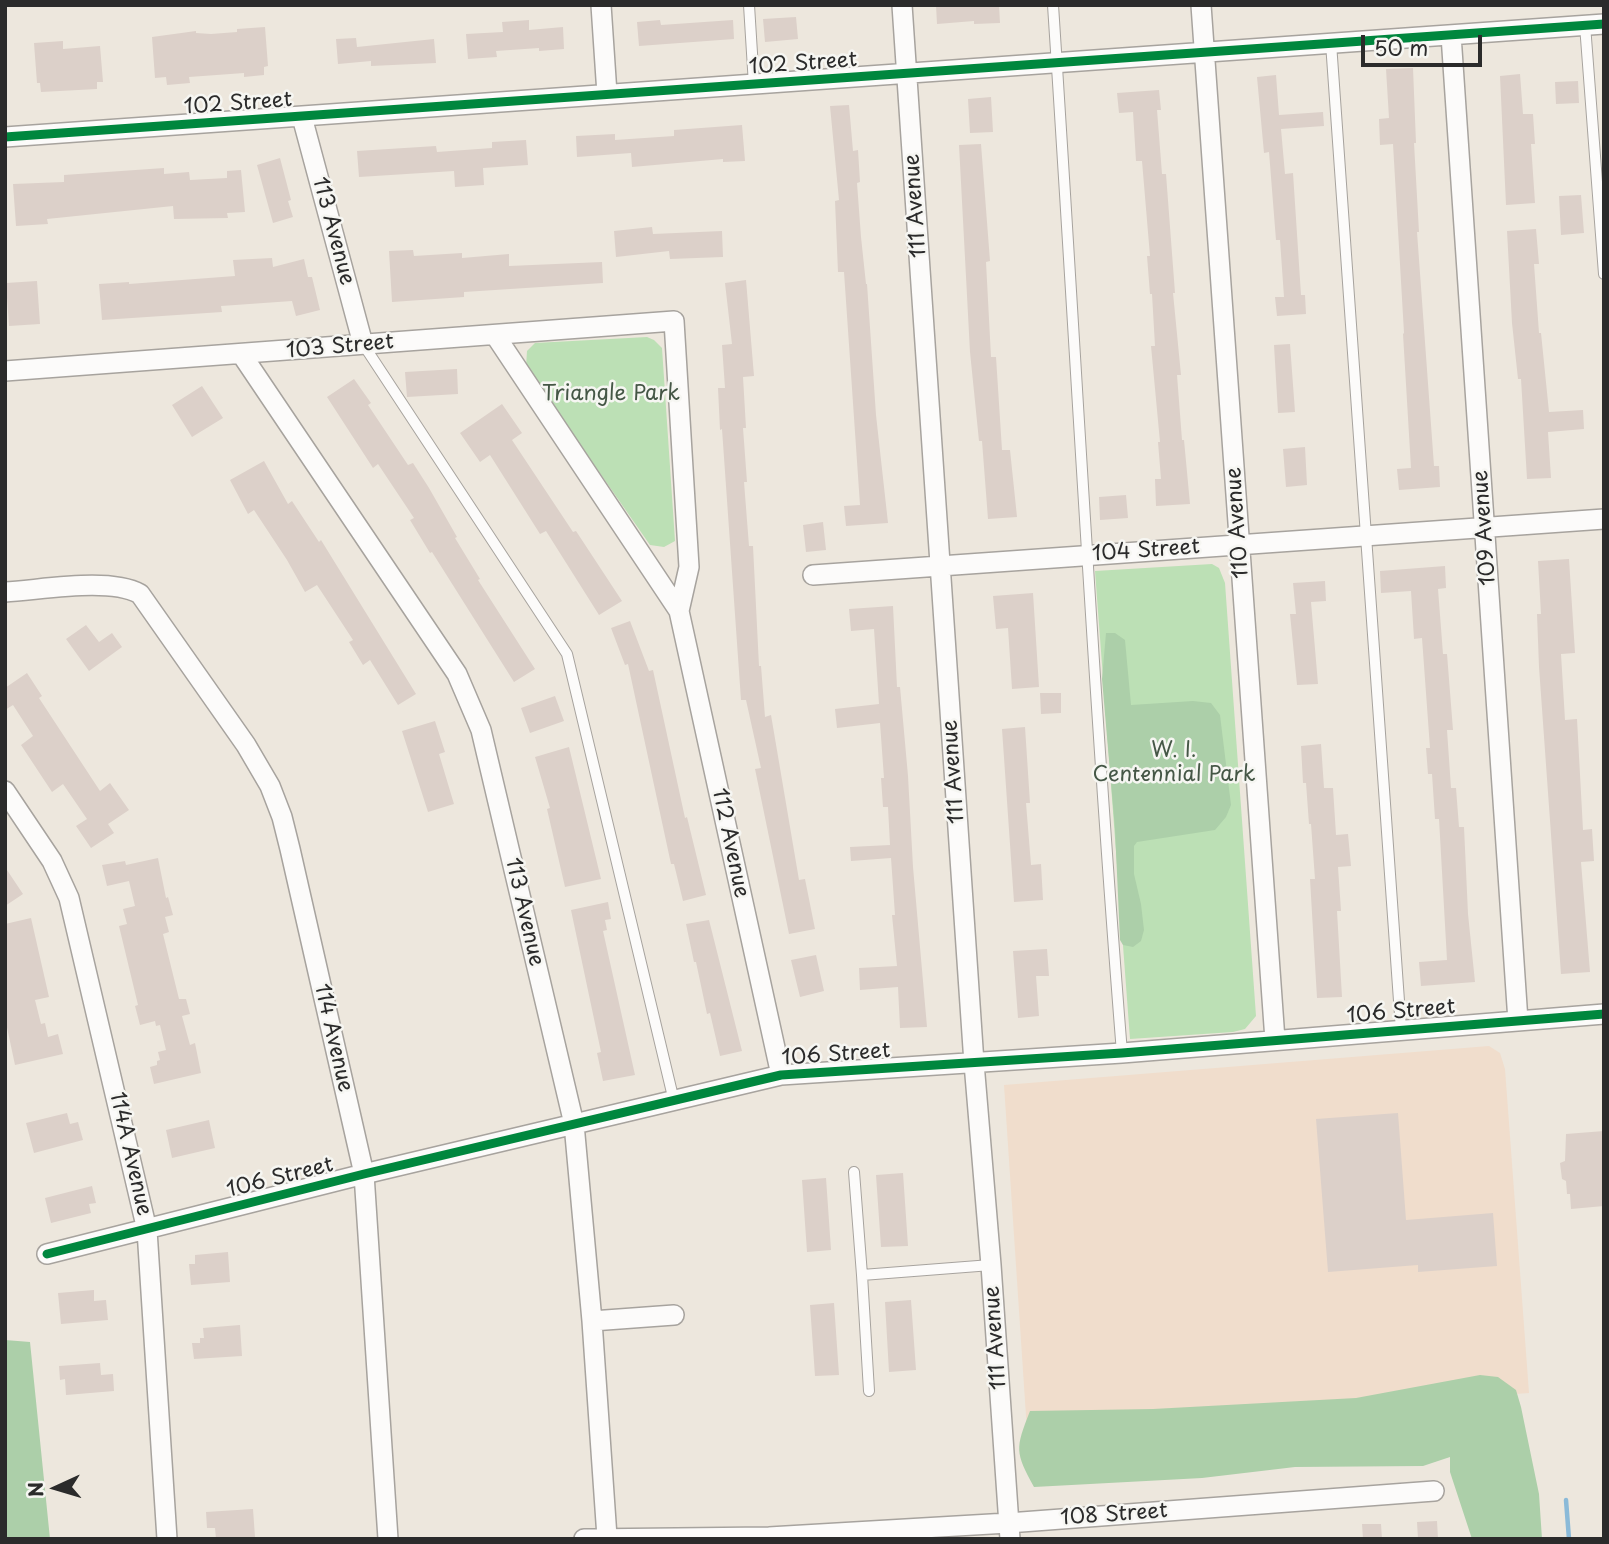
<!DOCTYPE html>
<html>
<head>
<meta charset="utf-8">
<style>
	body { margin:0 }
	#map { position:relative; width:1609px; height:1544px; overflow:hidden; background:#ede7dd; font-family:"Playpen Sans",sans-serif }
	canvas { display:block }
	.frame { position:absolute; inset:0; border:7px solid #2b2b2b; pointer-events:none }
	.north { position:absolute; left:21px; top:1453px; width:70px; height:70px; -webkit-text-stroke:5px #f6f6f2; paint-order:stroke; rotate:266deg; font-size:19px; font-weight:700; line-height:28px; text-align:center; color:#2b2b2b }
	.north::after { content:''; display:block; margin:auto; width:24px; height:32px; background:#2b2b2b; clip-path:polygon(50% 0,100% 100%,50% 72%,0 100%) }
	.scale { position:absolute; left:1361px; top:35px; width:121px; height:32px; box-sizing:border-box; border:4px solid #2b2b2b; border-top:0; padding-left:9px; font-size:21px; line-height:24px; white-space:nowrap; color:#2b2b2b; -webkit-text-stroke:5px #f6f6f2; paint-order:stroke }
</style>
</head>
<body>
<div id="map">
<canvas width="1609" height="1544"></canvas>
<div class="frame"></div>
<div class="north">N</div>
<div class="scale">50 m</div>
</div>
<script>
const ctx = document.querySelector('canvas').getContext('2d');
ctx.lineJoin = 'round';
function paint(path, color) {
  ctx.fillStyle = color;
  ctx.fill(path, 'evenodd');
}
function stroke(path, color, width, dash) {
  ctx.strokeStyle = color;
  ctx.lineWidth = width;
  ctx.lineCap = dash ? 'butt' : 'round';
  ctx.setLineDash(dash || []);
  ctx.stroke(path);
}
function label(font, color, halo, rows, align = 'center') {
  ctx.font = font + ' "Playpen Sans",sans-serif';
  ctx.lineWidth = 5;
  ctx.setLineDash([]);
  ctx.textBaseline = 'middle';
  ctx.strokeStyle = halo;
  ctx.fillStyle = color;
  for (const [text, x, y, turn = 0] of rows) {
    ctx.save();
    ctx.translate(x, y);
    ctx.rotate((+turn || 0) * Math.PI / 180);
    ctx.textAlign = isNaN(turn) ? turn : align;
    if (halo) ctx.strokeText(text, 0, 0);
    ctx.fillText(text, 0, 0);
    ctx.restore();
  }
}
paint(new Path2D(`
	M1489,1046L1500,1053L1505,1069L1529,1393L1027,1431L1004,1085Z`), '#f0ddcc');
paint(new Path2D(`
	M647,337L654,340L662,348L675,541L664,547L650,545L526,367L527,351L535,343Z
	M1212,564L1219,568L1225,583L1256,1016L1245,1029L1233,1032L1130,1039L1095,571Z`), '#bce0b5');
paint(new Path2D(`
	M1106,633H1115L1125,640L1131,705L1193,701L1211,703L1220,715L1231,805L1226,817L1215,830L1137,842L1134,846V874L1141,904L1144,930L1141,941L1133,947L1123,945L1120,940L1115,829L1102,679Z
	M5,1340L30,1342L50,1539H5Z
	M1480,1375L1498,1377L1516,1390L1521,1407L1539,1494L1542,1539H1472L1450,1472V1457L1423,1466L1295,1467L1202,1478L1034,1487C1015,1452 1015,1449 1030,1411L1153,1409L1356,1398Z`), '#accfa9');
stroke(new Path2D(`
	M1566,1500L1569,1539`), '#8bbad8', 4.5);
paint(new Path2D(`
	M936,5H999L1000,23L974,24V21L937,24Z
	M796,17L798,39L765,42L763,19Z
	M529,20V30L563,27L564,49L539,51V48L496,51L497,57L468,59L466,34L503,32L502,22Z
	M660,20L661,25L733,20L734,39L639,46L637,22Z
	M265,27L268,66L264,67V75L244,77V73L189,77L190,83L167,85L166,77L155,78L152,37L196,31V33L211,34L237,32V29Z
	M356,38L357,47L434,39L436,63L371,66V61L338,64L336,39Z
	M63,41V49L100,46L103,82H97V89L41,92L40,83H37L34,43Z
	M1413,68L1416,143H1414L1419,232H1417L1434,466H1439L1440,487L1399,490L1397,469L1411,468L1403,334L1404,333L1393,144L1380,145L1379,119L1389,118L1386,69Z
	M1520,74L1523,114H1533L1535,144H1531L1535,203L1506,205L1500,76Z
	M1276,75L1279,115L1323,112L1324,126L1281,129L1285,174L1293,173L1301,295H1305L1306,314L1277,316L1275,297H1284L1280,240H1276L1269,152L1264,153L1257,77Z
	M1578,81L1579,103L1556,104L1555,82Z
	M1159,90L1161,110H1157L1162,174H1166L1175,293H1173L1181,375H1177L1182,440H1184L1190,504L1156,506L1155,479H1161L1158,442H1160L1151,346H1155L1152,294H1150L1147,256H1150L1142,161H1136L1133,112L1119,113L1117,93Z
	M991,97L993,132L970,133L968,99Z
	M849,105L853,151L858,150L860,182L857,183L861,237L866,284H867L876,415L888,523L846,526L844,506L860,505L844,272H838L835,201L839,200L830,106Z
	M742,125L745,161L723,162V159L632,167L631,153L577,157L576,136L615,134V140L674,136V130Z
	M526,140L528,165L483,168L484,185L455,187L454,171L359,177L357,151L436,146L437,152L492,148V142Z
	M981,144L990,261L986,262L991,357H996L1002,450H1010L1017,517L988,519L982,441H979L970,352L959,145Z
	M280,158L291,200L288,201L293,217L273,223L257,165Z
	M164,168V174L189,172L190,180L227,178V171L241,170L245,212L227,213L228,218L174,219L173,206L47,219L48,224L16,226L13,184L64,182V175Z
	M1581,195L1584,233L1561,235L1559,196Z
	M652,227L653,234L722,231L723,257L670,259L669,251L616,257L614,231Z
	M1536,229L1539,264H1534L1539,333H1541L1549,412L1583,410L1584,429L1548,432L1551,478L1527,479L1521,379H1518L1512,323L1507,231Z
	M413,250L414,256L462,253V258L509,254V266L602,262L603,283L464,292V297L392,302L389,251Z
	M272,258L273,267L304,259L308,277H312L320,310L296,316L292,301L221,306L222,312L102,320L99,284L129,282V284L235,276L233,260Z
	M746,280L754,376L743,377L746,428H743L747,482H744L749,546H753L759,666H761L765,717L771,715L799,880L805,879L815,929L789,934L755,769L761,768L746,700H741L722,429L720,430L718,388H725L722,345L732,344L725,283Z
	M37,281L40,324L9,326L6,283Z
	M1290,344L1295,412L1278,413L1274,345Z
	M457,369L458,394L407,397L405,372Z
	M354,379L371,403L368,405L408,465L413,463L429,488L457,537L455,538L480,579L478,580L535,669L514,682L432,552L430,553L410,520L414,518L378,464L373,468L327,397Z
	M202,386L223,418L192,437L172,405Z
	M502,404L522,433L512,440L573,532L576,531L622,601L599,615L546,531L540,534L490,455L480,462L460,433Z
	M1305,447L1307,485L1286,487L1283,449Z
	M264,461L288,504L292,501L319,542L321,540L416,694L398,705L370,660L363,665L349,642L353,640L317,585L305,592L287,560L254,510L248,514L230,480Z
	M1126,495L1128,518L1100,520L1099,497Z
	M823,522L826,550L806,552L803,525Z
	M1569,559L1575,653L1561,654L1565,720L1577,719L1583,830L1592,829L1594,861L1581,862L1590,972L1561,974L1539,667L1537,614H1541L1538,561Z
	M1445,566L1446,588L1438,589L1443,654H1447L1453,730H1447L1451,788H1456L1459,827H1464L1468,914L1475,982L1421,986L1419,962L1447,960L1439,819H1435L1432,774H1428L1426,748H1430L1422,638L1414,639L1411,591L1381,593L1380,571Z
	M1325,581L1326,601L1311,602L1318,684L1297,685L1290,614H1296L1293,583Z
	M1033,593L1039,687L1012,689L1008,628L996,629L993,596Z
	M893,606L897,687H900L908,776L913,867L927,1027L900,1028L898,987L860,990L859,968L897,966L892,915H895L891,858L851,861L850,847L890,845L888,807H883L881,778H884L880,723L837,728L835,709L879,704L874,629L851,631L849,609Z
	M630,621L649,671L653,670L685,818L687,817L706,895L683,901L674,864H671L628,664L625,665L611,628Z
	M86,625L99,642L112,633L122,647L89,671L66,639Z
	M27,673L42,696L39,698L100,791L110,783L129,810L108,824L114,833L91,848L76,826L87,819L63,784L52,792L21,745L33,736L13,705L5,710V688Z
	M1040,693H1061V713L1041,714Z
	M555,696L564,721L530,733L521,708Z
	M435,721L445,752L439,754L454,804L428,812L402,731Z
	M1025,727L1030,803H1026L1031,865L1041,864L1043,900L1014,902L1002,729Z
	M1321,744L1324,788H1333L1336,835L1348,834L1351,866L1338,867L1341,911H1337L1342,997L1317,998L1310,879H1315L1311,824H1309L1306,783H1303L1301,746Z
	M569,747L601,879L565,887L547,809L550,808L535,757Z
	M158,858L166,898L168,897L173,915L165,917L169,932L163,934L179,999H186L190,1014L182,1016L190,1045L195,1043L201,1073L154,1084L150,1067L157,1065V1061L160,1060L158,1052L166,1050L160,1025L156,1026L155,1021L140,1025L135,1006L138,1005L119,926L127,924L123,909L135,906L129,881L107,886L102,865L125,861L126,865Z
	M5,867L23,894L5,906Z
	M608,902L611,919L605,920L607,930L603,931L635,1075L603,1081L597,1053L601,1052L571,910Z
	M31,918L49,997L35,1000L41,1024L45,1023L48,1037L58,1034L63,1054L15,1065L5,1018V924Z
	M709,920L742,1051L720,1056L710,1013L707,1014L696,962H694L686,924Z
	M1047,949L1049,976H1036L1039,1016L1018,1018L1013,951Z
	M816,955L824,991L800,997L791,960Z
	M67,1113L70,1124L78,1122L83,1140L34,1153L26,1123Z
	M1398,1113L1406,1220L1493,1213L1497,1266L1418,1272V1265L1328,1272L1316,1119Z
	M209,1120L215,1148L172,1158L166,1130Z
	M1604,1131V1206L1571,1209L1570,1194H1567L1566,1181L1562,1179L1560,1163L1565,1161L1566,1134Z
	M903,1173L908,1246L881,1247L876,1175Z
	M826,1178L831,1250L807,1252L802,1180Z
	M92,1186L96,1203L89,1204L91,1213L51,1223L45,1198Z
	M228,1252L230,1282L191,1285L189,1264H195V1255Z
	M94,1290V1301L106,1300L108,1320L61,1324L58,1293Z
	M911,1300L916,1370L889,1372L885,1302Z
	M834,1303L839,1375L815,1376L810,1305Z
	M240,1325L242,1356L194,1359L192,1343H200V1338H204L203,1328Z
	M100,1363L101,1375L113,1374L114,1391L66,1395L65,1379L60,1380L59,1366Z
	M253,1509L255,1537L216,1539L215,1528H207L206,1512Z
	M1437,1521L1438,1539H1418L1417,1522Z
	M1362,1524H1381L1382,1539H1363Z`), '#dcd0c9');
const lane = new Path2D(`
	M749,5L754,85
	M1053,5C1076,355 1094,704 1122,1053
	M1585,25L1604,274
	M1331,43L1401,1029
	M363,344L567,654L674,1101
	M854,1172L862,1275
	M869,1391L862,1275L991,1265`);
const street = new Path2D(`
	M601,5L607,94
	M902,5L974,1063L991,1265L1010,1539
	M1201,5L1275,1040
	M1451,35L1518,1021
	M302,117L363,344
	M5,137L1604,24
	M495,335L679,611L781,1075
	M242,355L457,674L481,730L574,1124L592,1321L607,1537
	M5,371L674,321L689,567L679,611
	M813,575L1604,519
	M5,592C42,590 109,577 140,594L246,745L270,786L282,817L290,849L364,1174L388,1539
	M5,791L52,861L69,898L147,1230L167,1539
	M47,1254L364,1174L781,1075L1122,1053L1604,1014
	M592,1321L674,1315
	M584,1539L769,1537L1008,1523L1434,1491`);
stroke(lane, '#a7a39e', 12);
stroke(street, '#a7a39e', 22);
stroke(lane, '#fcfbfa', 10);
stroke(street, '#fcfbfa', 19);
stroke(new Path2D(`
	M5,137L1604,24
	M47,1254L364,1174L781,1075L1122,1053L1604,1014`), '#00873e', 9);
label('21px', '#2b2b2b', '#f6f6f2', [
	["102 Street",803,64,-4],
	["102 Street",238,104,-4],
	["111 Avenue",916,206,-94],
	["113 Avenue",333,231,75],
	["103 Street",340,347,-5],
	["110 Avenue",1238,523,-94],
	["109 Avenue",1485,528,-94],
	["104 Street",1146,551,-4],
	["111 Avenue",954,772,-94],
	["112 Avenue",730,843,78],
	["113 Avenue",524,912,77],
	["106 Street",1401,1012,-5],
	["114 Avenue",333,1038,77],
	["106 Street",836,1055,-4],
	["114A Avenue",130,1154,77],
	["106 Street",280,1178,-14],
	["111 Avenue",996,1338,-94],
	["108 Street",1114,1515,-4]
]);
label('21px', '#455746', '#f6f6f2', [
	["Triangle Park",611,394],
	["W. I.",1174,751],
	["Centennial Park",1174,775]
]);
</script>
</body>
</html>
